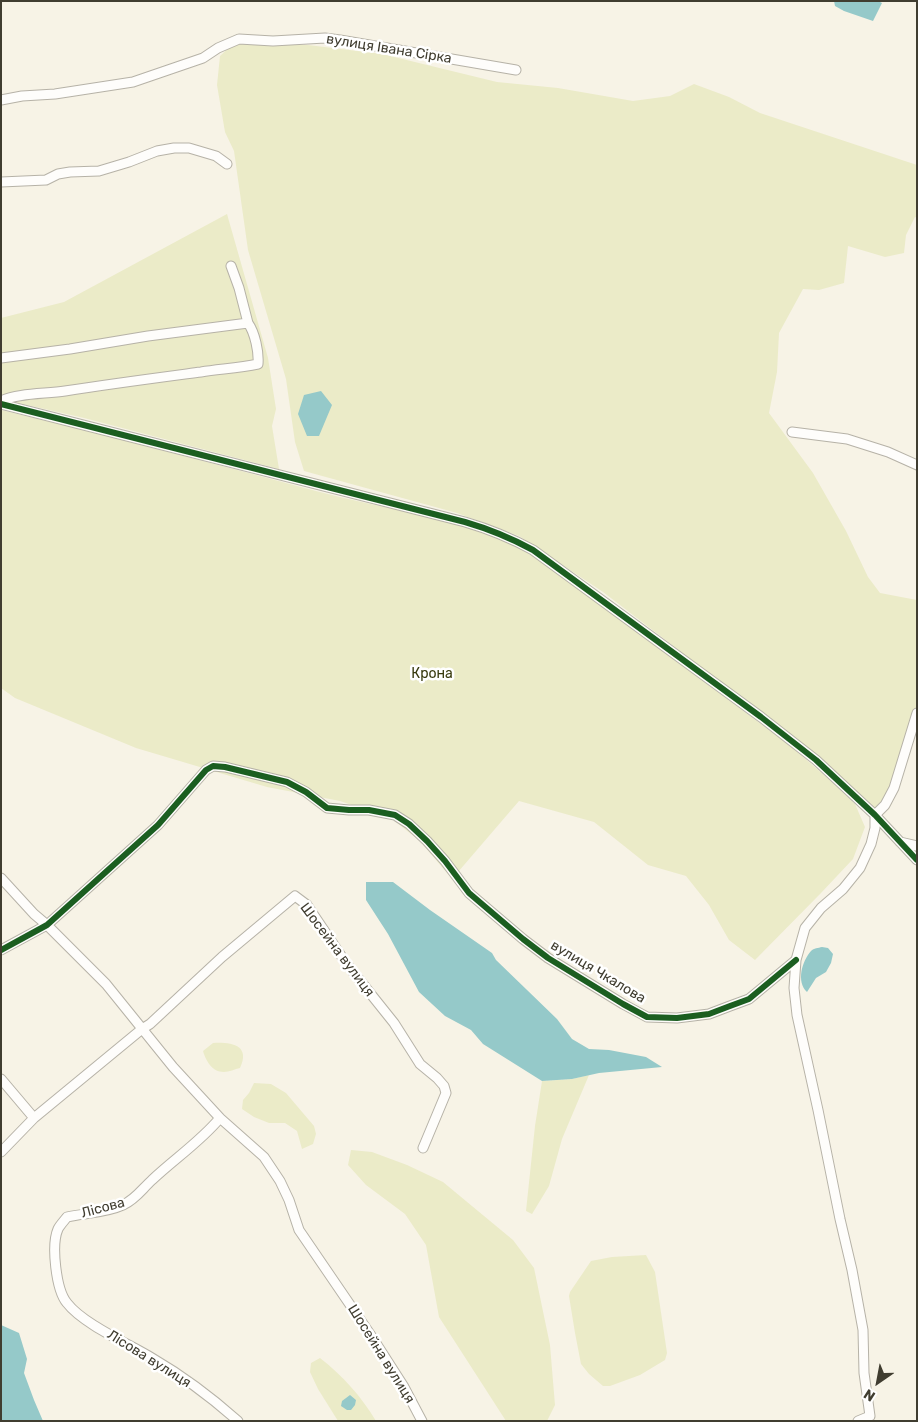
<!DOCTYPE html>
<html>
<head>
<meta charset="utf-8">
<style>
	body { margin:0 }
	#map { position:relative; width:918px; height:1422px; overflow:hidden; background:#f7f3e6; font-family:Rubik,sans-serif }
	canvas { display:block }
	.frame { position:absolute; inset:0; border:2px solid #403d30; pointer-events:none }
	.north { position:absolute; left:853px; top:1357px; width:50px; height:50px; -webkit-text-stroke:4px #fff; paint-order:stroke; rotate:213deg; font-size:14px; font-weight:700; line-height:20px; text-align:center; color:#403d30 }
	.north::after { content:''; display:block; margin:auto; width:18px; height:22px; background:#403d30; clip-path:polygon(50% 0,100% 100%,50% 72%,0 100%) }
</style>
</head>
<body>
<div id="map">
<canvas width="918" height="1422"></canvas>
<div class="frame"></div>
<div class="north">N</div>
</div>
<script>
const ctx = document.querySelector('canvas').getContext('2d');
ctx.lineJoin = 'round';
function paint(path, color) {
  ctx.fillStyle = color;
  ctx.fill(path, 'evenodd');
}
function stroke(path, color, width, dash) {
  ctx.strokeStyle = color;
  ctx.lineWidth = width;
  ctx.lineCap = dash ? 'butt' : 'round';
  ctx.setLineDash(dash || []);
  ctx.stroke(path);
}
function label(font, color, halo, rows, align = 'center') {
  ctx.font = font + ' Rubik,sans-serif';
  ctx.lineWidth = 5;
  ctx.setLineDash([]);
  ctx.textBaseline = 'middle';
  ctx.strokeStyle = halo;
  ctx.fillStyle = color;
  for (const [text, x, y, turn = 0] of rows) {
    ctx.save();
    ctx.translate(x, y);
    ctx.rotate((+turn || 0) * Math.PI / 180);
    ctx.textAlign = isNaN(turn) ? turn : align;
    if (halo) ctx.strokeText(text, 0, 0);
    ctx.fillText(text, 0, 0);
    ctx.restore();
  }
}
paint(new Path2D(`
	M234,43L308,45L382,54L497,82L558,88L633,101L670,96L694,84L729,97L760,113L917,165V218L915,217L906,235L904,253L885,257L848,246L844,283L819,290L803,289L779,333L777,372L769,413L813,473L846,531L868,577L880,593L917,600V728L891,805L875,811L766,720L771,718L716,682L719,681L603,592L519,536L457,513L304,471L295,442L286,379L248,250L234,151L225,132L217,85L220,56Z
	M227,214L268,358L276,409L272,426L279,469L84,418L1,399V318L64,302Z
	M1,410C107,435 211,463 316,491C385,509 457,519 523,548L788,744L831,781L855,804L865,827L853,859L821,893L755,960L729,940L709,905L686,876L648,865L594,822L519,801L452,879L420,841L392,819L340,801L267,787L136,748L15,698L1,688Z
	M213,1043C231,1042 251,1045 240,1068C235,1069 229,1072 224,1072C212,1072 206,1061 203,1051Z
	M589,1075L562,1139L549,1186L532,1214L526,1211L535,1126L542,1081L572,1079Z
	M254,1083L271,1084L286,1093L314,1126L316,1134L313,1144L302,1149L297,1131L285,1123H269L254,1117L242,1109L243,1100L249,1093Z
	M351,1150L372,1152L407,1165L443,1182L513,1240L534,1268L550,1345L555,1405L547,1421H506L439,1317L426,1245L405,1214L366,1185L348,1165Z
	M646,1255L655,1272L667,1353L665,1360L640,1375L610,1386H603L589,1374L581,1364L575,1333L569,1296L570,1292L591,1261L612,1257Z
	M320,1358C343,1376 361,1396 376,1421H338L318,1389L310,1372L311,1363Z`), '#ebebc8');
paint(new Path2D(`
	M834,1H878L882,3L873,21L844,11L835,6Z
	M321,391L332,405L319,436H307L298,414L304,395Z
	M366,882H393L430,910L492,953L496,960L557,1019L572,1039L589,1049L609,1050L646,1057L662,1067L599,1073L572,1079L542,1081L483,1044L471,1030L445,1016L419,992L388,934L366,900Z
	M822,947L828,948L833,954L831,963L826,972L816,978L807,992C796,982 802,961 811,951C814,948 818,948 822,947Z
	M1,1325L19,1333L27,1359L24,1373L34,1400L43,1421H1Z
	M350,1395L356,1400L355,1405L351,1410H347L341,1406L342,1401Z`), '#95c9c9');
const minor = new Path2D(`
	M1,100L22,96L55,94L133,82L203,58L218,48L239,39L273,41L325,38L340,40L516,70
	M1,182L46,180L58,174L70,172L99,171L129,162L157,151L174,148H189L216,156L227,164
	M1,358L70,349L148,336L248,323
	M1,401C18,393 46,394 65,391C110,384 156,378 201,372C220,369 239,368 258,364C259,352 255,333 248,323L239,288L231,266
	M1,404L465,522C489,529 511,538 533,550L761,717L816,760L875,815L917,860
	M792,432L847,439L888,452L917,465
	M875,815L885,805L894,788L917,713
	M900,842L917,846
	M1,878L34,914L47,925L106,984L173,1067L220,1118L264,1157L280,1181L289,1200L299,1230L370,1334L404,1387L422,1421
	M1,950L47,925L158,825L206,770L213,766L225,767L287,782L306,792L327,808L349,810H369L395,815L409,824L427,841L445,861L469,893L523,939L548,958L623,1004L647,1017L677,1018L709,1014L730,1006L749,999L796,960
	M1,1079L34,1118
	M220,1118C200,1142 174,1159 152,1180C142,1189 136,1199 123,1205C106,1213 85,1213 67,1217C64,1221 60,1225 58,1229C51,1245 56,1290 67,1303C83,1324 129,1344 152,1358C183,1376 212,1398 238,1421
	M1,1152L34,1118L142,1029L150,1024L222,957L295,896L307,905L346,963L394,1023L420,1064L437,1078L444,1086L446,1093L423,1148
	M858,1421L870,1416L864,1373L863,1330L852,1270L840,1219L818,1110L797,1015L794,988L796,960L805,928L821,908L843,889L860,868L871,844L875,828V815`);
stroke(minor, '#b6b2a7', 11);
stroke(minor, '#fefdfb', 9);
stroke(new Path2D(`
	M1,404L465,522C489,529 511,538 533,550L761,717L816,760L875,815L917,860
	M1,950L47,925L158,825L206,770L213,766L225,767L287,782L306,792L327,808L349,810H369L395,815L409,824L427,841L445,861L469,893L523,939L548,958L623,1004L647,1017L677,1018L709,1014L730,1006L749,999L796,960`), '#1b5e20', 6);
label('14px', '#403d30', '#fff', [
	["вулиця Івана Сірка",389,49,9],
	["Шосейна вулиця",337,950,53],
	["вулиця Чкалова",598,972,31],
	["Лісова",103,1208,-15],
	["Шосейна вулиця",381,1354,58],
	["Лісова вулиця",149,1359,32]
]);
label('14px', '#37390d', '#fff', [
	["Крона",432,674]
]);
</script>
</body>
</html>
